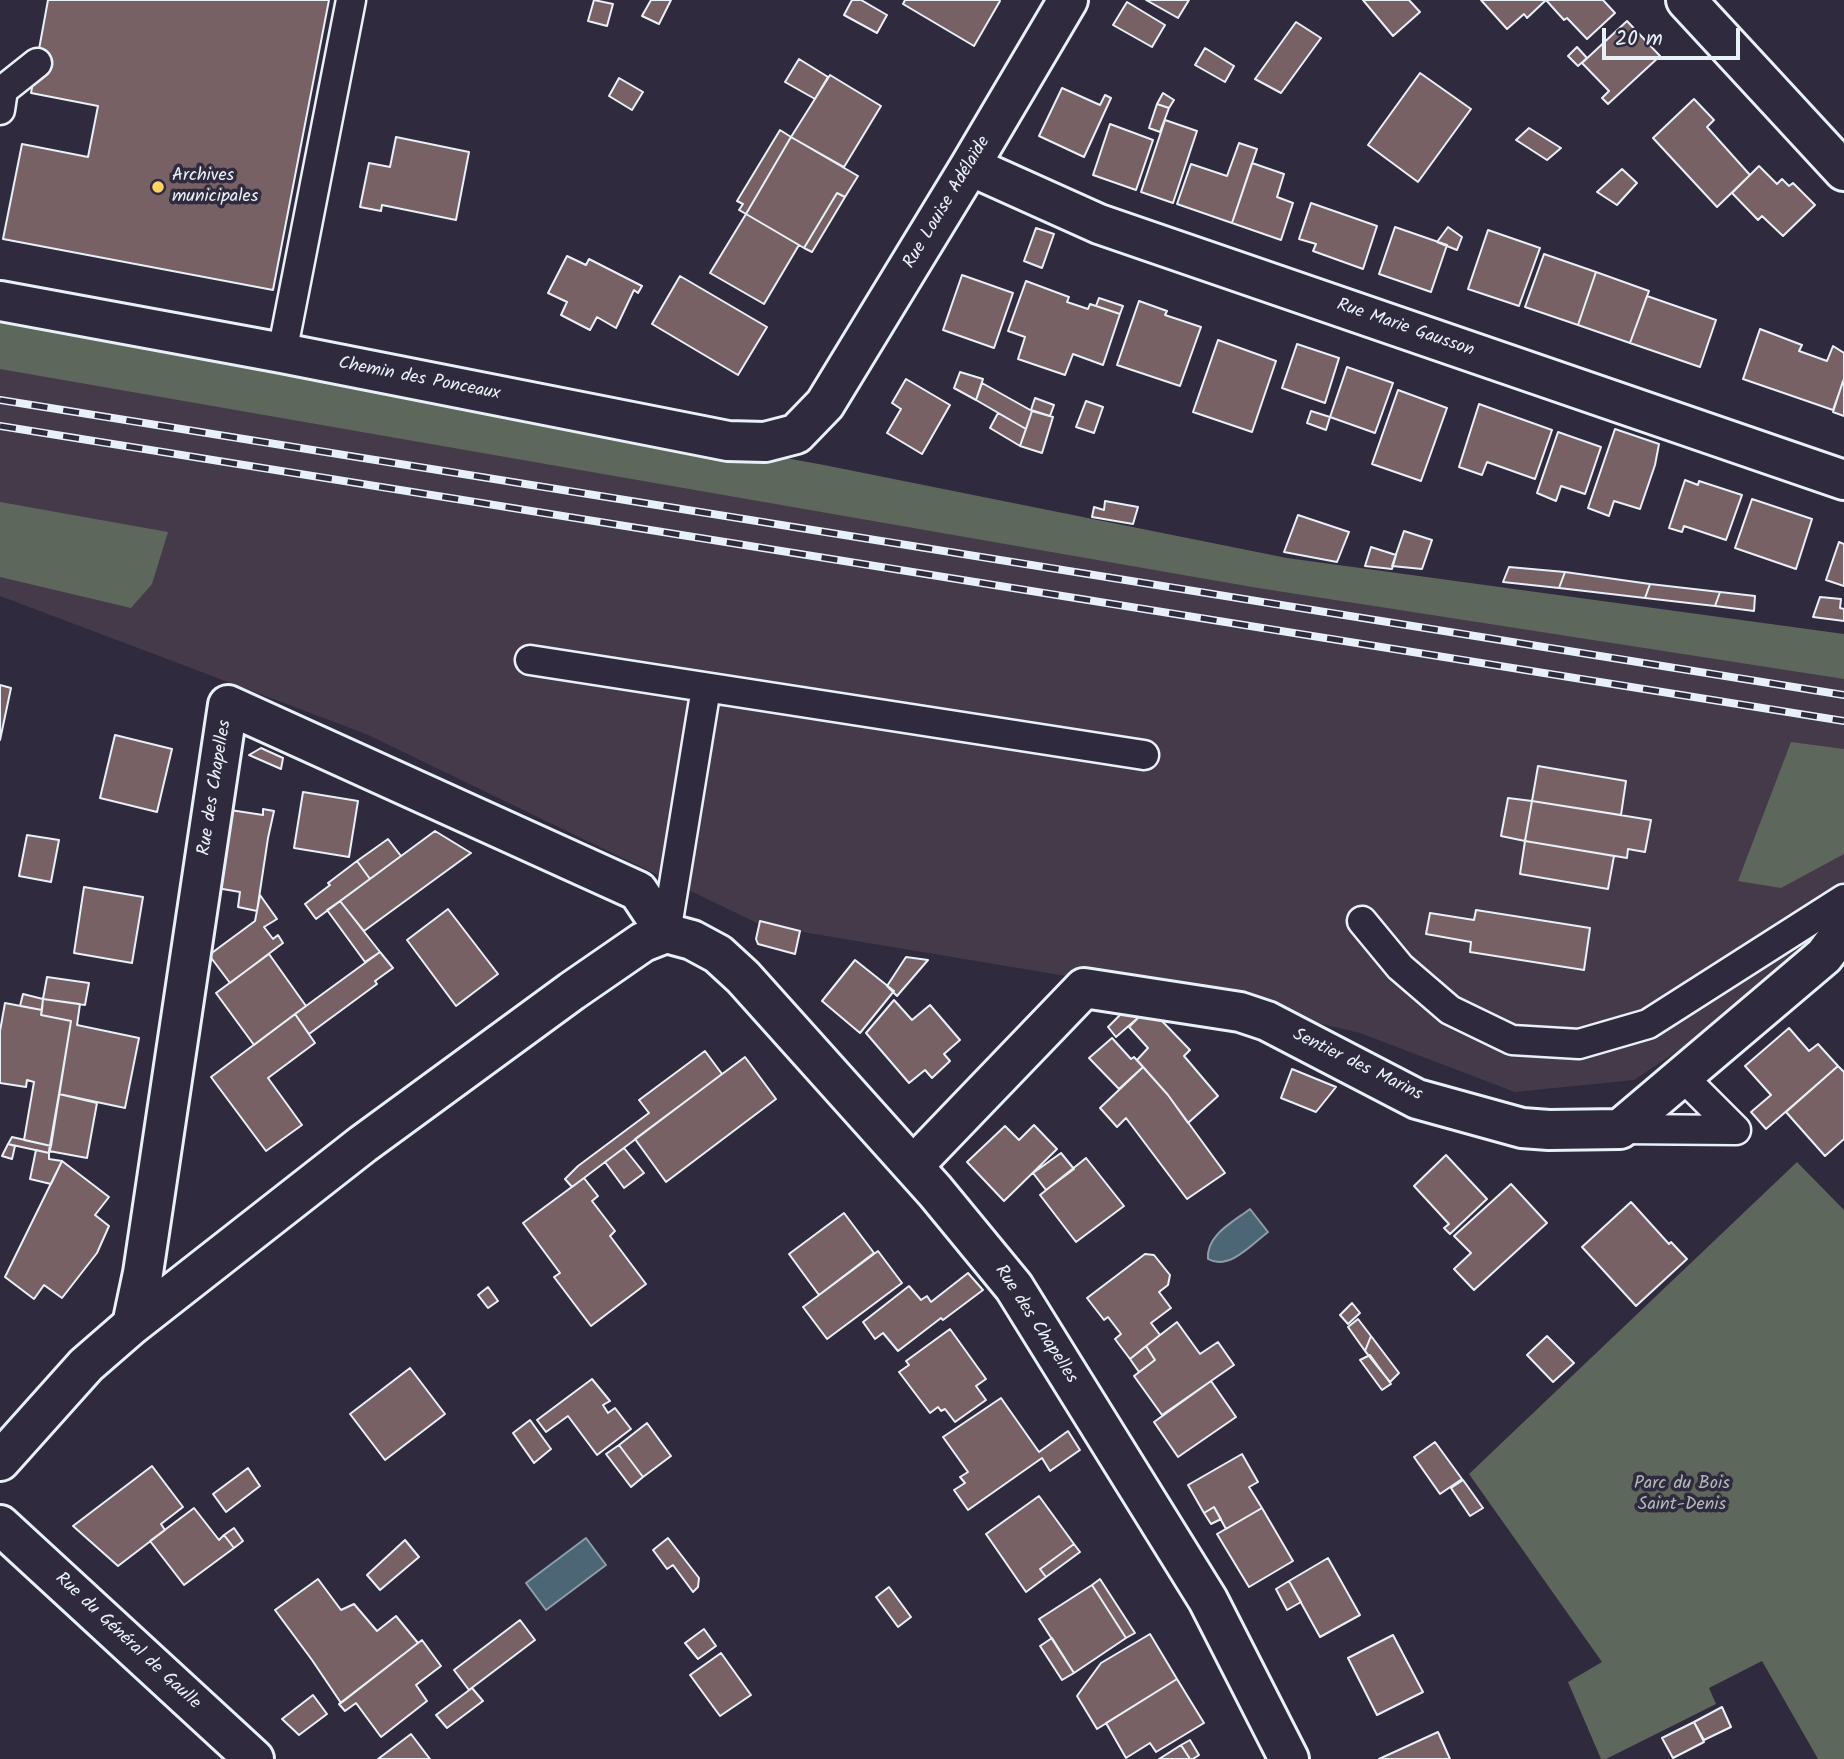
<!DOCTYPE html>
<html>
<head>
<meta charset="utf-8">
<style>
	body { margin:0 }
	#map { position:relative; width:1844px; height:1759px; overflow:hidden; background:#2f2a3d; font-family:Kalam,sans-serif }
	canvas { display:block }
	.scale { position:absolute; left:1602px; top:28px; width:138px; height:32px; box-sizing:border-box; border:4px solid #e8f1f8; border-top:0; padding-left:9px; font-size:21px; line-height:24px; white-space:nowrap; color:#e8f1f8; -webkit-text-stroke:5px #2f2a3d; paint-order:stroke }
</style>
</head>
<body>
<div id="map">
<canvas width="1844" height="1759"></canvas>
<div class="scale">20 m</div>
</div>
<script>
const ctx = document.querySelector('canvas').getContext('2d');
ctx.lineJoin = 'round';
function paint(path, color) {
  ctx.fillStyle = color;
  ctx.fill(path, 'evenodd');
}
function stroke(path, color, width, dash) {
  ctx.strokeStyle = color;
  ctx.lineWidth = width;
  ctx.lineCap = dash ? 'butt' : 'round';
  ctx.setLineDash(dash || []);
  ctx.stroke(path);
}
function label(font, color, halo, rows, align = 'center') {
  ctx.font = font + ' Kalam,sans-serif';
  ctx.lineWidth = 7;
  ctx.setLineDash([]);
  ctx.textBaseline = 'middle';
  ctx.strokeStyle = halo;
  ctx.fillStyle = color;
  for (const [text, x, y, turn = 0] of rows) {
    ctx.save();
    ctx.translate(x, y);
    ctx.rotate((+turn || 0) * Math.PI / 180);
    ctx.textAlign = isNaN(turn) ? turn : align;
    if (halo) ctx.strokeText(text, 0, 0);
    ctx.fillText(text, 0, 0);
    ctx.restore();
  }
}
paint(new Path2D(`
	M0,336L1439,585L1844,636V941L1634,1080L1515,1092L1360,1033L1245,1006L761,925L366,734L0,596Z`), '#453a49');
paint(new Path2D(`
	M0,315L824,465L1287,558L1844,634V679L1258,588L0,369Z
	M0,502L168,532L152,584L131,608L0,577Z
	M1791,742L1844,749V854L1781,888L1738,881Z
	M1797,1162L1844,1210V1759H1818L1762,1661L1709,1688L1716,1704L1606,1759H1601L1568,1682L1602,1662L1469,1474Z`), '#5e675b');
const water = new Path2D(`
	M1250,1209L1268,1232C1252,1244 1229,1271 1208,1259C1206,1235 1233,1222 1250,1209Z
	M586,1538L606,1565L546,1610L526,1583Z`);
paint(water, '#4d6676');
stroke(water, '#8b9eaa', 2);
const building = new Path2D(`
	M48,0H329L273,290L3,239L22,144L88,157L98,106L31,93Z
	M594,0L613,4L607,26L588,21Z
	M651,0H671L659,24L642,16Z
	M852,0H861L887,15L877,33L844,15Z
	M905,0H999L1000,1L974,46L903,4Z
	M1146,0H1189L1178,18Z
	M1363,0H1409L1420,12L1393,36Z
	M1481,0H1546L1527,18L1524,14L1507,29Z
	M1546,0H1603L1615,13L1587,39L1567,18L1564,20Z
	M1127,2L1165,25L1152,47L1113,25Z
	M1627,21L1660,56L1608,104L1602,98L1609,91L1582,63Z
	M1296,22L1321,38L1281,93L1255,79Z
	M1577,47L1587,58L1578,66L1568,56Z
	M1205,48L1234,66L1225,82L1195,65Z
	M799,59L828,77L815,99L785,82Z
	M1420,73L1471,109L1418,182L1368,145Z
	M830,75L881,106L844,167L791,137Z
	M619,78L643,92L632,110L609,96Z
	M1062,88L1100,105L1105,95L1111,98L1084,157L1039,136Z
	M1163,93L1174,100L1169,108L1157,104Z
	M1694,99L1714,120L1707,127L1750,175L1717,207L1653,138Z
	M1157,104L1169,108L1160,132L1149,128Z
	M1165,120L1197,131L1173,203L1141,192Z
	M1110,124L1153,140L1136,190L1093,175Z
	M1529,128L1561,148L1547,160L1516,140Z
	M780,130L791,137L746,214L739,210L743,204L737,201Z
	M396,137L469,152L456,220L382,205L381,211L360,207L369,163L390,167Z
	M791,137L858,176L845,197L837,193L804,248L746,214Z
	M1239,143L1257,149L1232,223L1177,204L1191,164L1227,176Z
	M1252,163L1284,174L1277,197L1293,203L1281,240L1232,223Z
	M1759,166L1777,184L1782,179L1789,186L1793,183L1815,205L1783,236L1762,216L1758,220L1732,193Z
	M1622,169L1637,183L1617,205L1597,192Z
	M837,193L845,197L812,252L804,248Z
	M1311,203L1377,226L1363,269L1313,251L1316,244L1299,239Z
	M746,214L799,245L764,304L710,273Z
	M1395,227L1447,245L1431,292L1379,274Z
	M1448,227L1462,237L1457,250L1437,242Z
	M1036,228L1054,234L1042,268L1024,261Z
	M1488,230L1540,248L1519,306L1468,289Z
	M1544,254L1596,272L1578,325L1525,307Z
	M567,256L586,265L589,259L642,286L638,293L634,290L616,328L597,317L590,330L561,315L567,302L548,293Z
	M1596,272L1649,291L1630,343L1578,325Z
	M962,275L1013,293L994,348L943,330Z
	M680,276L767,327L738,375L652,324Z
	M1026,281L1069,297L1067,302L1088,309L1090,304L1120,314L1103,365L1073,354L1065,375L1018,359L1025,337L1008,331Z
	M1647,296L1716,320L1700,367L1630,343Z
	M1099,298L1123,306L1120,314L1096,306Z
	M1139,301L1167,311L1165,315L1201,327L1180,386L1117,365Z
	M1760,329L1802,345L1799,351L1827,361L1833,346L1844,353V379L1833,410L1743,379Z
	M1218,340L1276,361L1252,432L1193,412Z
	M1297,344L1339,358L1325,403L1282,388Z
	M1347,367L1393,383L1375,433L1330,417Z
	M960,372L983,379L976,400L954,388Z
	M906,379L950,405L922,454L887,433L901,409L892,403Z
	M1843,381H1844V416L1833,412Z
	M982,383L1032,411L1026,429L976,400Z
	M1398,390L1447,408L1421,481L1372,464Z
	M1035,398L1054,405L1050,416L1031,410Z
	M1086,401L1103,407L1094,433L1076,427Z
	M1479,404L1552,430L1535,479L1487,462L1482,475L1459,467Z
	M1032,411L1053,417L1042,453L1020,446Z
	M1311,411L1330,417L1326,430L1307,423Z
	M998,413L1026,429L1020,446L990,428Z
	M1615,429L1659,444L1655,465L1640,509L1614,501L1609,516L1588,508Z
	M1558,432L1601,447L1585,494L1561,486L1556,501L1537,493Z
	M1685,480L1698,485L1699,481L1742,495L1726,540L1684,526L1682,532L1669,528Z
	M1752,499L1812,519L1796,569L1735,548Z
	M1105,501L1138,507L1133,524L1092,517L1094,507L1104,510Z
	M1298,515L1349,532L1337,562L1284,552Z
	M1404,531L1432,540L1422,569L1392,566Z
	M1839,542L1844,544V586L1826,580Z
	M1371,547L1396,555L1392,569L1365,566Z
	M1509,567L1565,572L1559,588L1503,582Z
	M1565,572L1650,584L1645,598L1559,588Z
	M1650,584L1711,591L1720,592L1715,606L1645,598Z
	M1720,592L1755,596L1754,611L1715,606Z
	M1820,597L1841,599L1840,608L1844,609V621L1813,617Z
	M0,685L11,688L0,740Z
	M115,735L172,749L157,812L100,798Z
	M261,748L283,758L281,769L249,755Z
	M1538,766L1626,781L1621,815L1532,801Z
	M303,792L358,801L349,857L294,848Z
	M1508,798L1532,801L1525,841L1501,836Z
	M1532,801L1651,820L1645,852L1628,849L1627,858L1525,841Z
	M263,809L274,811L268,838L257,911L238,907L240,892L217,888L230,810L263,815Z
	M435,831L471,853L364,931L340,901Z
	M27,835L59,840L51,882L19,876Z
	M388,839L401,856L370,879L357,861Z
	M1525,841L1614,856L1608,889L1520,874Z
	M357,861L370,879L316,919L305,904L330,885L328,883Z
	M84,887L143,897L132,963L74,953Z
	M260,895L277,919L264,927L273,939L278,935L283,943L230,983L209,955L255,921Z
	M340,901L380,952L365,962L327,910Z
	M448,909L498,974L456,1006L407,940Z
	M1476,910L1590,928L1584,970L1470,952L1471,942L1426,934L1430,913L1474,920Z
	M760,921L800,931L795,954L758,944L756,939Z
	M380,952L393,968L375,981L377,984L309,1034L295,1014Z
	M269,954L306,1006L254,1045L216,993Z
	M906,957L928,960L897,996L887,986Z
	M855,960L894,991L860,1033L822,1001Z
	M47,977L89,983L85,1005L43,999Z
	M23,994L43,999L42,1010L20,1006Z
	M43,999L80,1004L77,1025L139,1038L125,1108L59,1094L71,1021L41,1015Z
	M894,1000L912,1020L930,1005L960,1040L944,1054L950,1061L932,1078L925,1070L909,1083L866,1033Z
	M5,1003L42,1010L41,1015L71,1021L51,1146L24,1140L34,1082L27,1080L26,1087L0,1083V1031Z
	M1122,1013L1140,1016L1116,1037L1108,1027Z
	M295,1014L315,1043L268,1078L302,1125L266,1151L211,1077Z
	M1140,1016L1160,1019L1190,1050L1184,1056L1218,1096L1188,1123L1168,1095L1137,1060L1148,1048L1129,1027Z
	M1789,1028L1809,1051L1818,1044L1838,1066L1766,1129L1751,1112L1771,1095L1745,1066Z
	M1112,1038L1131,1059L1134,1057L1143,1067L1119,1089L1089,1058Z
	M705,1051L722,1074L572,1187L565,1179L578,1166L649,1113L639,1100Z
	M745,1057L776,1099L666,1182L635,1139Z
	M1838,1066L1844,1072V1139L1825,1156L1786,1112Z
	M1143,1067L1168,1095L1225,1173L1187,1199L1126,1118L1117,1127L1100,1108Z
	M1292,1069L1336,1087L1316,1112L1281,1098Z
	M59,1094L97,1103L87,1158L49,1151Z
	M1034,1125L1057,1149L1004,1201L967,1162L1005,1126L1019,1140Z
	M12,1137L51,1146L49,1153L8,1144Z
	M8,1144L15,1146L12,1159L2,1156Z
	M624,1148L644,1173L624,1188L605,1162Z
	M36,1150L49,1153V1159L62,1161L51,1184L30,1179Z
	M1061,1153L1074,1169L1046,1190L1033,1173Z
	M1446,1155L1487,1199L1450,1234L1444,1228L1449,1224L1414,1186Z
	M1086,1158L1124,1206L1076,1242L1040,1195Z
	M62,1161L109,1197L95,1215L109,1226L97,1253L62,1298L44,1285L34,1299L5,1277Z
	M584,1178L598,1196L592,1201L615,1231L610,1236L646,1284L591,1326L554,1277L560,1273L523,1223Z
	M1511,1184L1547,1223L1474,1290L1454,1269L1471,1253L1454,1236Z
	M1631,1202L1669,1244L1671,1242L1687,1259L1636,1306L1582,1247Z
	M844,1213L874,1253L819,1295L789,1254Z
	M878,1251L902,1283L827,1339L803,1307Z
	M1145,1254L1154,1255L1170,1275L1168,1285L1159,1292L1171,1308L1151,1323L1160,1335L1130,1359L1115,1339L1121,1334L1108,1317L1104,1320L1087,1298Z
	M968,1273L983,1290L943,1320L941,1318L898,1351L883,1333L875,1339L863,1322L909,1286L921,1300L927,1296L931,1302Z
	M488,1287L498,1301L488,1308L478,1295Z
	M1352,1303L1360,1313L1348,1324L1340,1315Z
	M1358,1319L1371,1336L1365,1351L1348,1327Z
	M1177,1322L1200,1354L1218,1342L1234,1365L1162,1415L1134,1376L1155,1360L1146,1346Z
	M950,1329L986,1379L976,1386L986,1400L955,1422L945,1409L941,1411L938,1407L930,1413L899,1372L909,1365L906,1361Z
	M1371,1336L1399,1373L1390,1382L1365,1351Z
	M1547,1336L1574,1363L1553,1382L1527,1355Z
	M1146,1346L1155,1360L1139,1372L1130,1359Z
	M1370,1355L1391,1384L1382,1390L1360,1360Z
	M410,1368L445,1414L385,1460L350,1414Z
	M592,1379L610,1401L603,1405L608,1413L615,1408L631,1429L597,1455L568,1416L546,1432L537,1420Z
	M1211,1381L1236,1417L1178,1457L1154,1422Z
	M1001,1398L1039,1452L1068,1431L1080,1450L1050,1471L1042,1458L968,1510L954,1490L965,1483L960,1477L968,1472L943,1437Z
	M530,1420L551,1449L534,1463L513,1433Z
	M647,1423L671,1456L643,1477L619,1445Z
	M1435,1442L1462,1479L1440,1494L1414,1457Z
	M619,1445L643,1477L631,1487L606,1454Z
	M1242,1454L1258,1482L1249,1487L1262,1508L1226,1529L1214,1507L1204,1513L1188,1485Z
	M152,1466L183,1507L161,1524L165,1530L118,1566L73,1526Z
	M248,1468L260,1486L226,1512L213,1494Z
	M1463,1480L1483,1508L1470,1516L1451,1488Z
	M1039,1496L1074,1544L1040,1569L1046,1577L1026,1592L986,1534Z
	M1214,1507L1221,1519L1211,1524L1204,1513Z
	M194,1508L219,1540L224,1535L234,1548L184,1585L150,1541Z
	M1262,1508L1293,1561L1249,1587L1217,1534Z
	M234,1528L243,1541L234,1548L224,1535Z
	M668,1538L699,1578L698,1587L693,1592L673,1565L667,1569L653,1550Z
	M405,1540L419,1557L380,1590L367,1575Z
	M1074,1544L1080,1552L1046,1577L1040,1569Z
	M1328,1558L1360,1615L1320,1637L1289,1581Z
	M318,1579L341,1610L354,1604L377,1631L396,1616L418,1643L341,1703L312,1660L275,1610Z
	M1100,1579L1135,1633L1126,1638L1092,1585Z
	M1289,1581L1301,1602L1287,1610L1276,1589Z
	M1092,1585L1126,1638L1074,1673L1039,1619Z
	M889,1587L911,1617L898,1627L876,1597Z
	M520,1620L535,1640L469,1690L454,1670Z
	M704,1629L716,1646L698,1659L685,1643Z
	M1150,1634L1177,1679L1097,1729L1077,1696L1101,1663Z
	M1393,1635L1423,1692L1377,1715L1348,1658Z
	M1052,1638L1074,1673L1062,1680L1040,1646Z
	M422,1640L441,1666L416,1685L427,1701L381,1737L356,1703L345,1711L339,1704Z
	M721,1653L751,1695L720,1716L690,1675Z
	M1177,1679L1204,1723L1156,1752L1150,1743L1126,1758L1106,1723Z
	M472,1688L483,1701L447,1728L436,1715Z
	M313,1695L327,1714L299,1735L282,1719Z
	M1722,1707L1731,1727L1704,1740L1694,1722Z
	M1694,1722L1704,1742L1673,1758L1662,1738Z
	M1438,1732L1450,1759H1379Z
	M411,1734L430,1759H378Z
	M1190,1740L1199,1755L1193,1759H1190L1181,1745Z
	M1181,1745L1190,1759H1159Z`);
paint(building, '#776165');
stroke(building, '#e8f1f8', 2);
const service = new Path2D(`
	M0,110L3,90L37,63
	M282,353L351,0
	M530,660L1144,755
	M1362,921L1400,967L1450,1010L1512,1040L1579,1044L1648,1024L1844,899
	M666,933L706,688
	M1683,1077L1736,1130
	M1620,1129L1736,1130`);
const minor = new Path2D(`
	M1686,0L1844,171
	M970,166L1099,224L1844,480
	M0,301L282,353L728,441L765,442L796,434L825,404L970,166L1068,0
	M913,1166L1084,988L1240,1012L1267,1021L1417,1099L1522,1128L1549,1130L1620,1129L1824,956L1844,929
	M132,1325L143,1273L228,705L638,891L666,933
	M0,1461L86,1365L132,1325L363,1144L572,991L643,942L666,933L692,940L718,954L743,977L935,1191L1014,1287L1208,1600L1289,1759`);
const secondary = new Path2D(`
	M0,1525L254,1759`);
stroke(service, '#e8f1f8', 33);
stroke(minor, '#e8f1f8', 44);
stroke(secondary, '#e8f1f8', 44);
stroke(service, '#2f2a3d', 28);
stroke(minor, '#2f2a3d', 38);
stroke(secondary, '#2f2a3d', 38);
const rail = new Path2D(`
	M0,400L1844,695
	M0,426L1844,721`);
stroke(rail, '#e8f1f8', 8);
stroke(rail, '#2f2a3d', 5, [16]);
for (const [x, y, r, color] of [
	[158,187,7,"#ffd166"]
]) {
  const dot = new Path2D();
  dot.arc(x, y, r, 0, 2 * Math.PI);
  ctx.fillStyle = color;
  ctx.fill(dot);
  stroke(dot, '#2f2a3d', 2.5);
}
label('18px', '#e8f1f8', '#2f2a3d', [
	["Archives",172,177],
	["municipales",172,198]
], 'left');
label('18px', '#e8f1f8', '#2f2a3d', [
	["Rue Louise Adélaïde",948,203,-59],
	["Rue Marie Gausson",1405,329,19],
	["Chemin des Ponceaux",419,380,11],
	["Rue des Chapelles",216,788,-81],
	["Sentier des Marins",1357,1066,26],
	["Rue des Chapelles",1035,1325,57],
	["Rue du Général de Gaulle",127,1642,43]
]);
label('18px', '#b1bab9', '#2f2a3d', [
	["Parc du Bois",1682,1485],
	["Saint-Denis",1682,1506]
]);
</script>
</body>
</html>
